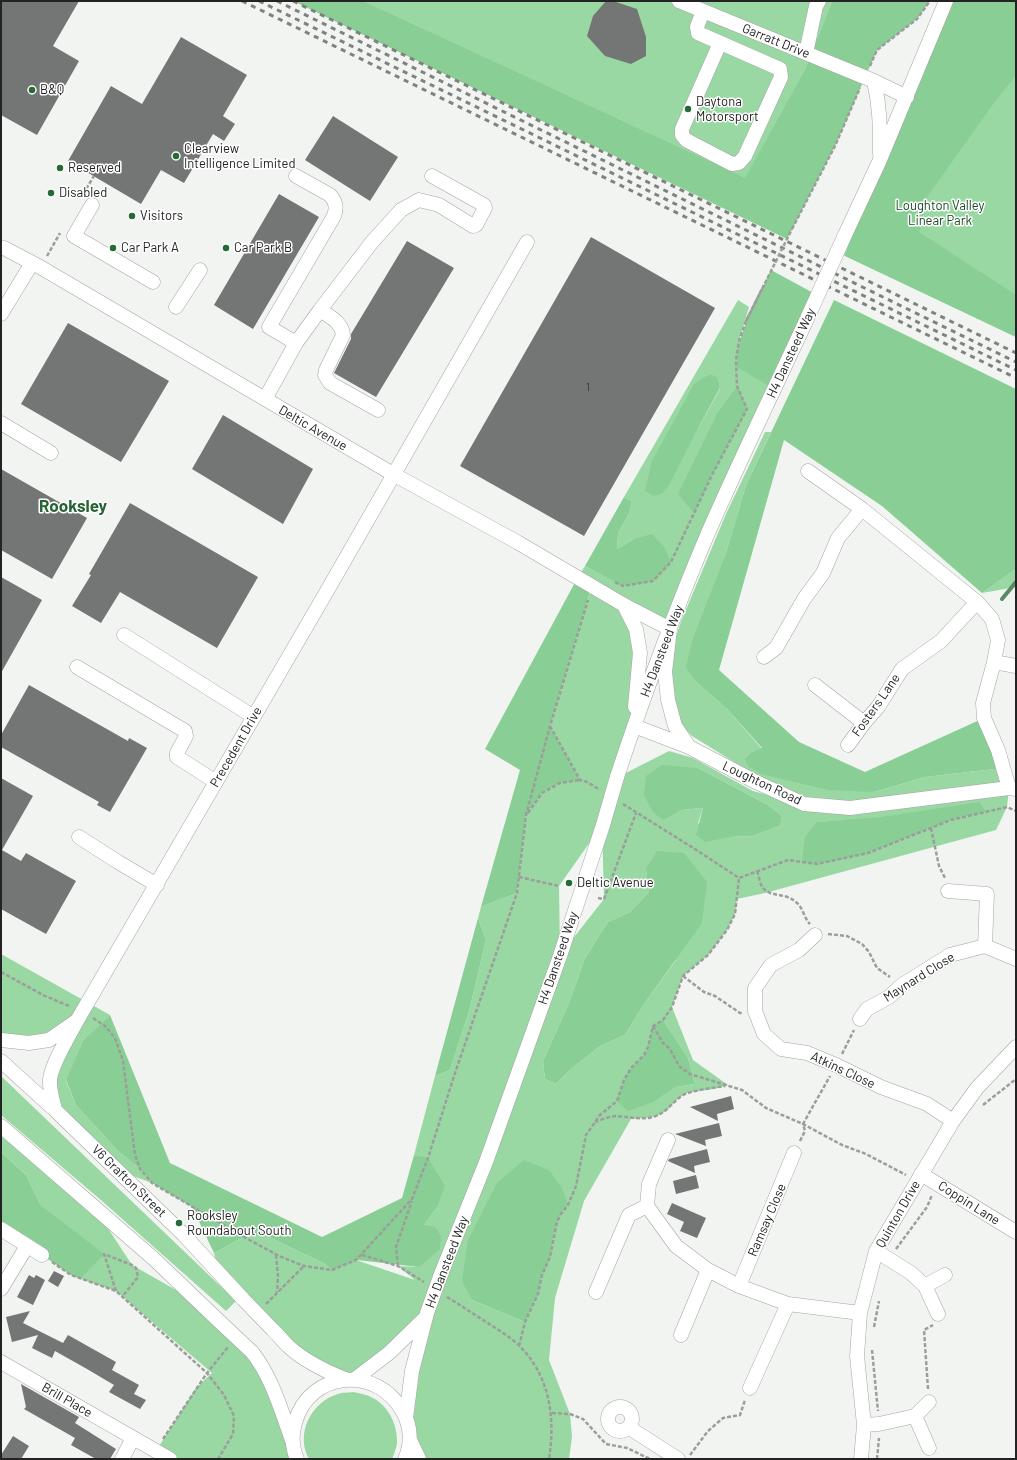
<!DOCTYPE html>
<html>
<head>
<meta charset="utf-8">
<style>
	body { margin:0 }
	#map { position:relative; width:1017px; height:1460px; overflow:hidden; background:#f1f4f1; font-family:Barlow,sans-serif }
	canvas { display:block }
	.frame { position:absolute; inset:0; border:2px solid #222322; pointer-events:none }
</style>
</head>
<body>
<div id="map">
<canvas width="1017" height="1460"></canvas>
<div class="frame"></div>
</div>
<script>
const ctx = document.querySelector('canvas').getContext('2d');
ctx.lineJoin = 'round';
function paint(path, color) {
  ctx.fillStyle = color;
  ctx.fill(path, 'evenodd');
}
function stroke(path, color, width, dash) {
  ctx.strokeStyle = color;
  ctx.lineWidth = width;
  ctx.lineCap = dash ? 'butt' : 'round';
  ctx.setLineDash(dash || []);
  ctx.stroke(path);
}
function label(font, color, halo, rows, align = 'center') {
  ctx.font = font + ' Barlow,sans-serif';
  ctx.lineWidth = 3;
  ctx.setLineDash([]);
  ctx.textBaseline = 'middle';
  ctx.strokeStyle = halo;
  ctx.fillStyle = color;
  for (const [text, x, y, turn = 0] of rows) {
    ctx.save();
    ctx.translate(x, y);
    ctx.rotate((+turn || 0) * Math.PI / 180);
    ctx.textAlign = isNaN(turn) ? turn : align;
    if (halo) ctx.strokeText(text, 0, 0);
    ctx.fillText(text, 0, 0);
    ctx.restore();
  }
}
paint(new Path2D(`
	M364,1H832L806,67L745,179Z
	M1016,1V337L837,252Z
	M738,300L749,307L739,341L774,389L670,629L625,605L636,629L634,726L618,777L669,751L693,758L753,791L802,804L692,736L683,727L676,716L669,678L675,640L680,624L726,514L765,432H771L746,485L725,556L695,681L728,710L762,749L752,752L874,792L925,777L1003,768L1009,788L1007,807L996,830L765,893L737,899L735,914L727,930L708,955L683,976L672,1007L693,1060L728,1085C721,1087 714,1089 707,1090C699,1091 692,1091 685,1094C679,1097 675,1101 671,1106C661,1118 646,1118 631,1119L584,1201L555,1298L549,1360L570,1414L572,1437L569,1459H419L410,1440L424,1319L355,1379L326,1372L219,1274L214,1253L244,1237L265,1235L325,1264L332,1270L356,1260L415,1280L398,1266L419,1267L424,1225L437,1207L428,1159L414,1155L435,1076L450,1070L469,1011L486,940L478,918L481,907L517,893L526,815L542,793L560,783L580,780L550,726L592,585L578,577L585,566L624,586L634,539L617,549L618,533L629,514L632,501L624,497ZM718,378L720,389L697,430ZM737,386L712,475L694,512L720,408ZM698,768L768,805L782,816L780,826L752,836L730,837L698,823L703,808L681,810ZM986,812L951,820L868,853L817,822ZM602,825L604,899L560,955L559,886ZM646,869L676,960L642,1007L625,1035L600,1046L571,1069L556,1084L545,1079L543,1061L569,1003L585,958L608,922L630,912L649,892ZM663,1020L688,1058L695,1084L676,1087L654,1102L618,1101L624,1080L631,1068L644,1055ZM568,1205L561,1214L557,1222L553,1243L542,1275L538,1294L525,1322L472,1300Z
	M1016,569V587L982,593Z
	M1,954L110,1015L83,1040L66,1081L76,1105L117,1150L140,1169L152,1183L117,1170L55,1110L51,1092L61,1033L1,1040Z
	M1,1076L236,1301L226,1311L102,1201L1,1115Z
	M1,1126L94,1207L132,1265L204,1306L252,1352L293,1459H170L156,1451L196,1388L212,1373L116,1291L81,1279L103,1254L40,1204L26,1175L1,1152Z
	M353,1392C358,1393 364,1394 369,1396C388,1404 398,1424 397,1444C396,1449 394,1454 392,1459H309C295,1434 311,1402 338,1394C342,1392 348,1393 353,1392Z`), '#99d8a3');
paint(new Path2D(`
	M293,1H364L745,178L806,67L832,1H930L917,19L877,50L835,146L787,239Z
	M946,1H1016V75L991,107L927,197L919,232L1016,295V337L845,256L879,162Z
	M771,270L817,295L774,389L737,367C736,334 757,299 771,270Z
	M834,300L1016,389V569L982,593L882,506L784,440L719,670L799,742L865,772L984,718L1003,768L925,777L874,792L828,790L761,774L748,766L745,759L752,752L762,748L728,710L695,681L686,667L692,641L725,556L746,485Z
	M710,374L718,378L720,388L697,430L669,485L662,494L653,496L645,491L652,461L694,384Z
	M737,386L747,409L712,475L694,513L678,494L720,408Z
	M624,497L632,501L629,514L618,533L617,549L634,539L652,534L664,547L671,562L653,581L623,586L585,566Z
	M578,577L592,585L550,726L580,780L560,783L542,793L526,815L517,893L481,907L520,770L485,749Z
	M662,765L698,768L768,805L782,816L780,826L752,836L730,837L705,842L696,835L703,808L681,810L663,820L653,812L644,795L646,776Z
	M979,802L986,812L951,820L868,853L817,864L802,862L805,837L817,822L882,817Z
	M657,851L684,853L707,882L702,923L642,1007L625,1035L600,1046L571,1069L556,1084L545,1079L543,1061L569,1003L585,958L608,922L630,912L649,892L646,869Z
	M478,918L486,940L469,1011L450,1070L435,1076Z
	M110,1015L170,1163L322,1237L402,1198L414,1155L428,1158L445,1186L437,1207L424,1225L435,1227L441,1236L440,1249L419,1267L357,1260L332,1270L325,1264L265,1235L244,1237L214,1253L192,1207L152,1183L140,1169L117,1150L76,1105L66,1080L83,1040Z
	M663,1020L688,1058L695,1084L676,1087L654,1102L628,1111L617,1101L624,1080L631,1068L644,1055L648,1047L653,1026Z
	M1,1152L26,1175L40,1204L104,1254L81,1279L71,1275L42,1255L1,1229Z
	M524,1160L549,1170L562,1188L568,1205L561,1214L557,1222L550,1257L542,1275L538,1294L525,1322L472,1300L462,1281L468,1240L497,1183Z`), '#89ce94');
stroke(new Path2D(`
	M1002,599L1016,582`), '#5a8a62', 4);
paint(new Path2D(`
	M1,1H79L53,46L79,61L37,135L1,115Z
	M606,1H613L637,9L646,37V56L631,64L605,56L587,36L593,16Z
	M181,37L247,75L223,116L235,124L224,141L213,134L184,183L161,170L141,204L68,161L111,86L142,104Z
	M333,116L398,157L370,201L305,160Z
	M279,194L319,217L253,329L214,305Z
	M591,237L715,308L584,536L460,466Z
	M407,241L454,268L376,397L334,373L351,339V334Z
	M68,323L169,381L121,462L21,404Z
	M223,415L313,469L283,524L192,469Z
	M1,469L87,518L52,579L1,550Z
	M130,503L258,577L217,648L120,592L101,623L72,606L91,575L89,574Z
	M1,577L42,600L1,673Z
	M29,685L128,741L129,738L147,748L110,812L97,805L99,802L1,747V735Z
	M1,778L33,796L2,850L21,861L26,853L76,881L46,934L1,909Z
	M731,1096L734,1109L717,1114L718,1121L690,1107Z
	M719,1123L722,1136L705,1140L706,1146L675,1134Z
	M707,1149L710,1162L694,1166L695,1173L668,1161L669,1159Z
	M696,1175L699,1188L676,1194L673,1181Z
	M672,1203L706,1218L697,1238L680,1231L684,1222L667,1214Z
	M54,1271L64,1276L58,1287L48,1281Z
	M29,1275L34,1278L36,1275L45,1280L33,1305L17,1297Z
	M30,1311L23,1323L63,1343L68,1335L116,1362L112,1370L139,1385L134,1394L146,1400L140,1409L109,1392L114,1385L87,1369L55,1351L52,1358L32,1348L38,1335L12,1342L6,1317Z
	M21,1384L79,1417L75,1423L116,1449L110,1459H96L71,1445L75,1438L24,1409L26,1407Z
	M13,1436L29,1446L21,1459H1V1455Z`), '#737674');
const minor = new Path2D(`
	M679,1L874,81L907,97
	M703,11L697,27L698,33L780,69L781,77L745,156L739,163L732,164L686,140L682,135V129L720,43
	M806,53L816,6L819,1
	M874,81C880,107 880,126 880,154
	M296,176L330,195C336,202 337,207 334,216L269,327L296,343
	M92,205L74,236L153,282
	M844,237L879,162L946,1
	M4,248L40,267L393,474L517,542L624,605L670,629L665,672L668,700L675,726L689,747
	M176,307L200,270
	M320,310L372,242L401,210L419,200L439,205L473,226L476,225L485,208L484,205L432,176
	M1,314L32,263
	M265,399L296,343L320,310C330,317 342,322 343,335L326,370L325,375L330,383L378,410
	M1,423L51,453
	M808,471L862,509L977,602L992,619L998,640L994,662L983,703L984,718L998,750L1009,788
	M624,605L636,629L640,653L635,707
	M124,635L254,717
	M764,657L776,648L804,599L823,573L838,538L862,509
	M994,662L1016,666
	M77,667L185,731L186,736L177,753V757L216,782
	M815,685L864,723
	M634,726L689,747L756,782L804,804L850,808L1009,788L1016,789
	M848,745L864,723L878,707L902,669L941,641L977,602
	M617,777C644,695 674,613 708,533C739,462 773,392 806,321
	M79,837L118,862L157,885
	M948,891L987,894L985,946
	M815,935L799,950L771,965L755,988V1011L764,1034L781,1049L807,1053L836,1065L881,1087L927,1104L953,1121
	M860,1019L867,1009L889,997L902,985L950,955L985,946L1016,959
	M1,1040L29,1043L49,1040L75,1022
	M1,1061L55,1110L183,1234L243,1299
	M55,1110C53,1100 49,1089 50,1079C52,1063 70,1034 78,1019L327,591L527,242
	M1,1126L154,1259L220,1322
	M921,1174L1016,1232
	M647,1206L676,1246L708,1270L739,1286L788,1304L860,1313
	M1,1229L42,1255
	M876,1251L911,1273L925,1286L938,1314
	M441,1274L486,1162L560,956L603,825
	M739,1286L794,1153
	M925,1286L945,1275
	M1,1289L27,1246
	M596,1292L629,1215L647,1206L649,1184L668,1140
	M273,1330C278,1335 283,1341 288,1346C304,1361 325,1371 345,1379
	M681,1335L708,1270
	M252,1352C272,1377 281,1410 292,1440
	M1,1362L170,1459
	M355,1379L389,1353L424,1319
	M750,1388L788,1304
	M608 1419a12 12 0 1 1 24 0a12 12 0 1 1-24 0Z
	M915,1416L929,1448
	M406,1418L412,1371L427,1313
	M864,1425L879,1424L915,1416L929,1402
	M628,1427L678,1459
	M410,1440L419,1459
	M122,1459L133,1438
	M297,1459C292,1447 291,1436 295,1423C309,1370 378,1365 403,1412C411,1426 412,1444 405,1459
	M861,1459L864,1425L857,1356L860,1313L876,1251L953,1121L977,1088L1016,1047`);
stroke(minor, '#a3a5a3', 15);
stroke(new Path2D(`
	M870,66L877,50L917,19L930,1
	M83,194L94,176
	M792,229L835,146L860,88
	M47,256L60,233
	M615,582L623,586L653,581L671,562L712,475L747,409L737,386L736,360L739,341L746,321L764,285
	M550,726L580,780L587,782L600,790
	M623,804L698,851L739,878L788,860L817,864L868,853L951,820L1007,807L1016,811
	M528,813L542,793L560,783L580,780
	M931,828L939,866L945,878
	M757,871C759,876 760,885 763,888C772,898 786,892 797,903C803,908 804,918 810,924
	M519,877L559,886
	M598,898L604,899L636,813
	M828,934L847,936L862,944L869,952L877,968L890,977
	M1,972L43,995L69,1006
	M683,976L704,992L715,996L740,1013H743
	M93,1018L105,1026L115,1038L123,1061L135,1155L140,1169L152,1183L244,1237L279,1256L304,1266L332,1270L356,1260L412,1199L428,1158L455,1073L517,893L526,815L550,726L588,600
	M653,1026L663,1043L670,1049L679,1066L690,1074L742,1090L766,1108L803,1124L842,1145L866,1154L906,1175
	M842,1054L854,1030
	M983,1105L1016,1079
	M595,1122C601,1120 610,1116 616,1116C629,1117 640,1120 653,1117C667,1113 672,1102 683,1095C693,1090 713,1088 725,1086
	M800,1141L805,1131L803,1124L830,1076
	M896,1249L927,1207L932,1195
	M276,1255L278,1276L277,1292
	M362,1255L398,1266L424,1282
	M52,1262L71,1275L116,1291L207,1373L224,1395L234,1416L233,1434L218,1459
	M398,1266L396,1247L412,1201
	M116,1291L104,1254L132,1265L136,1268L138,1277L122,1297
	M447,1297C462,1306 476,1316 491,1325C498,1330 507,1335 514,1341C549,1371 556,1415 549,1459
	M266,1304L304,1266
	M874,1327L879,1301
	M519,1346L525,1322L538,1294L542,1275L550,1257L557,1222L561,1214L568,1205L576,1186L586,1135L600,1115L617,1101L624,1080L631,1068L644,1055L648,1047L653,1026L663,1020L672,1007L683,976L708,955L727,930L735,914L739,878
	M872,1350L878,1411
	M928,1389L924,1330L933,1325
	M552,1413L570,1414L583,1419L606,1444L627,1448L650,1459
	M163,1439L207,1373L228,1347
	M690,1455L708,1431L723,1418L740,1415L745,1400
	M877,1459L879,1438`), '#9b9e9b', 2.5, [4, 2]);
stroke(minor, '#fff', 14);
stroke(new Path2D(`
	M242,1L1016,378
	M259,1L1016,370
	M277,1L1016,362
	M293,1L1016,353`), '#808280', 3, [5, 5]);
const minorBridge = new Path2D(`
	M806,321L844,237
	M603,825L617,777
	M243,1299L273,1330
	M427,1313L441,1274
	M220,1322L252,1352`);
stroke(minorBridge, '#a3a5a3', 15, []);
stroke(new Path2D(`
	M746,321L792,229`), '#9b9e9b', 2.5, [4, 2]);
stroke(minorBridge, '#fff', 14);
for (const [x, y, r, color] of [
	[32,90,4,"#266b36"],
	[688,109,4,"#266b36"],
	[176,156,4,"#266b36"],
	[60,168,4,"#266b36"],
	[51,193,4,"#266b36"],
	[132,216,4,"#266b36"],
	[113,248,4,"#266b36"],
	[226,248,4,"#266b36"],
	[569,883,4,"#266b36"],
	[179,1223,4,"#266b36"]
]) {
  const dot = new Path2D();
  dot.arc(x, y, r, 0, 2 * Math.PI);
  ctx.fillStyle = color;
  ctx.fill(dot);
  stroke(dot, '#fff', 1.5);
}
label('11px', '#363836', null, [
	["1",588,387]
]);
label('13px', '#222322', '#fff', [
	["Garratt Drive",776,41,22],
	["H4 Dansteed Way",791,353,-65],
	["Deltic Avenue",313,428,30],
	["H4 Dansteed Way",662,651,-69],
	["Fosters Lane",876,705,-55],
	["Precedent Drive",236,747,-60],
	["Loughton Road",762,783,25],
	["H4 Dansteed Way",558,958,-71],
	["Maynard Close",919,977,-32],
	["Atkins Close",843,1070,25],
	["V6 Grafton Street",129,1181,44],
	["Coppin Lane",969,1203,32],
	["Quinton Drive",898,1214,-60],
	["Ramsay Close",767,1220,-67],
	["H4 Dansteed Way",447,1262,-69],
	["Brill Place",67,1400,30]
]);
label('13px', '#222322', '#fff', [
	["B&Q",40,90],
	["Daytona",696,102],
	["Motorsport",696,117],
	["Clearview",184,149],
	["Intelligence Limited",184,164],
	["Reserved",68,168],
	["Disabled",59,193],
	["Visitors",140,216],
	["Car Park A",121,248],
	["Car Park B",234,248],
	["Deltic Avenue",577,883],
	["Rooksley",187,1216],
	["Roundabout South",187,1231]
], 'left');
label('13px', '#184923', '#fff', [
	["Loughton Valley",940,206],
	["Linear Park",940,221]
]);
label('bold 17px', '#266434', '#fff', [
	["Rooksley",73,506]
]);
</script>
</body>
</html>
